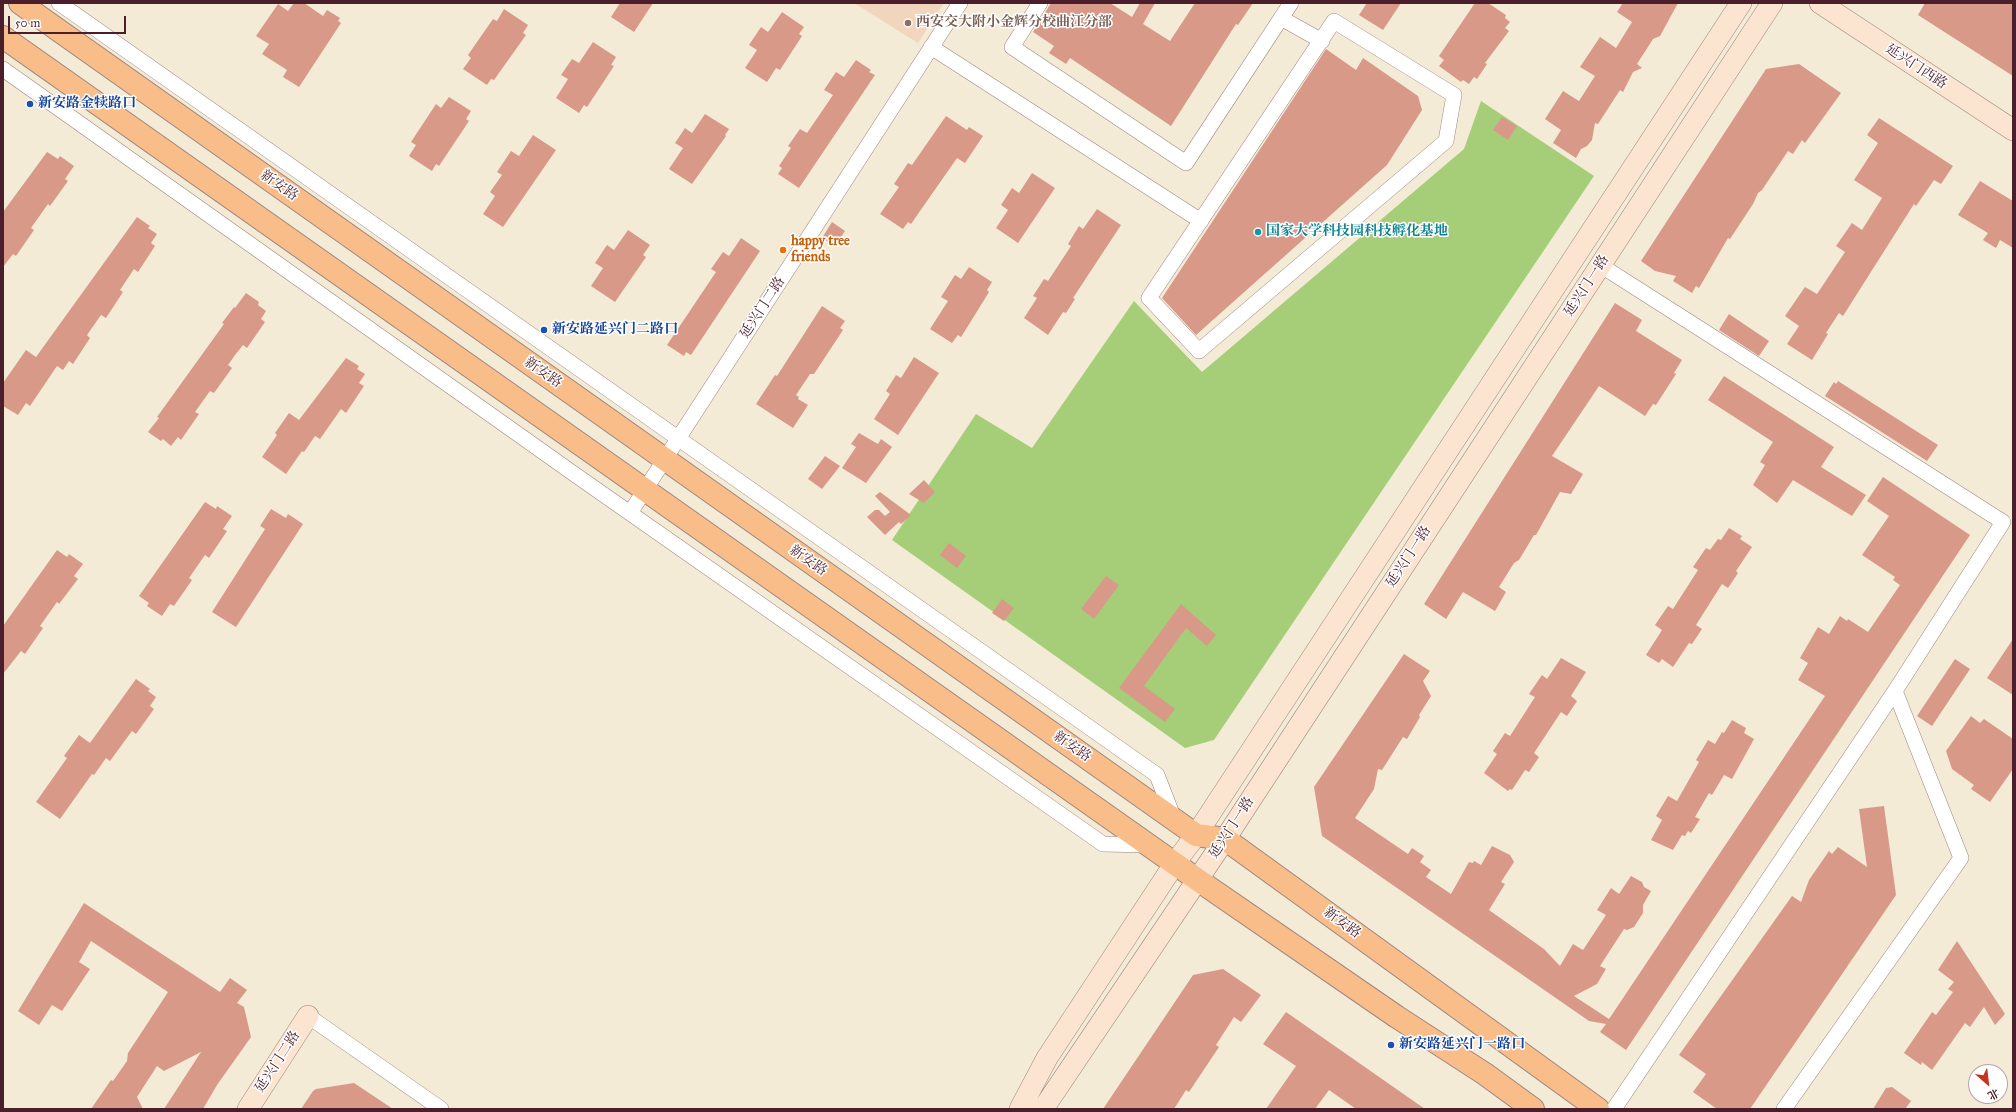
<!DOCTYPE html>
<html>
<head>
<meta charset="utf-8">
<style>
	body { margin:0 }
	#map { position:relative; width:2016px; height:1112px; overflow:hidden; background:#f3ebd6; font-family:"IM FELL Great Primer","Noto Serif SC",serif }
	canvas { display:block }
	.frame { position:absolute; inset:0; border:4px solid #4a1f2b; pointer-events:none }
	.north { position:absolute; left:1968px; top:1064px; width:40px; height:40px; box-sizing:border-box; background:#fff; border:1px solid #b7a5aa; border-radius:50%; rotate:152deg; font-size:11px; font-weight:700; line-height:16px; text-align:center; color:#4a1f2b }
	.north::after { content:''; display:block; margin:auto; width:14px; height:18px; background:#c8321e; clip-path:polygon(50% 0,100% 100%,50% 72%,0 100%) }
	.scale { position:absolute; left:8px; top:16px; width:118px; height:18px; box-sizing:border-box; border:2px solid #4a1f2b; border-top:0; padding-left:5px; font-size:12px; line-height:14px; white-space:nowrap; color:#4a1f2b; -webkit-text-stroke:3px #fff; paint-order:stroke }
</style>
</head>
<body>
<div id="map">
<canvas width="2016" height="1112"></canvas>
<div class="frame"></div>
<div class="north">北</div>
<div class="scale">50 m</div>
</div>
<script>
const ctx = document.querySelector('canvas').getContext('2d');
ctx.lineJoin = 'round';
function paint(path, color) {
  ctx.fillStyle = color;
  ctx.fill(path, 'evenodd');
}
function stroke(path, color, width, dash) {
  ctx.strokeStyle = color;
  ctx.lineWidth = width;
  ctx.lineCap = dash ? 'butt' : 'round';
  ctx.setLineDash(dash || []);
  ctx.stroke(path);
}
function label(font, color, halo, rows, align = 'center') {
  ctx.font = font + ' "IM FELL Great Primer","Noto Serif SC",serif';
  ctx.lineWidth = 3;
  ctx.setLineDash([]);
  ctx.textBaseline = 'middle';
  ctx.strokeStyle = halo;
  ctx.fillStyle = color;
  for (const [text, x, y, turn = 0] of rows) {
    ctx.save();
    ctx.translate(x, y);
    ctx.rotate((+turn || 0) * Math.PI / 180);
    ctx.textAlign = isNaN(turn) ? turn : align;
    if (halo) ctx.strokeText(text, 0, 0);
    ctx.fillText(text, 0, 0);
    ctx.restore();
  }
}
paint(new Path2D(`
	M854,3H944L918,43Z`), '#f1d5bd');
paint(new Path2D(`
	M1481,101L1594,176L1214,740L1185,748L892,540L976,414L1032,448L1134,301L1202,372L1464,149Z`), '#a6ce79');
paint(new Path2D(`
	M294,3H304L323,16L327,10L340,18L338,21L341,23L299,87L283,77L287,70L262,54L269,44L256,36L278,4L288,11Z
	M620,3H653L634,32L611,17Z
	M1051,3H1110L1132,17L1140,3H1155L1143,24L1170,41L1195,3H1253L1238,25L1236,24L1171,126L1070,58L1066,64L1049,53L1054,46L1033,32Z
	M1367,3H1401L1383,30L1359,15Z
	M1475,3H1488L1506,15L1505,18L1510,22L1505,28L1509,31L1485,63L1487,64L1477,79L1474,77L1469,84L1463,80L1461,82L1439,66L1444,60L1439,56Z
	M1623,3H1678L1660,36L1653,39L1637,64L1642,68L1633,72L1623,92L1620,90L1598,124L1595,123L1592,140L1587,146L1581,149L1576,158L1553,143L1561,130L1545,119L1563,91L1579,101L1595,76L1580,67L1600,37L1616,48L1632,22L1617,12Z
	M1925,3H2013V76L1918,15Z
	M504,9L528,25L523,33L526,35L494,80L491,79L487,85L463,69L471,58L468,55L493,19L497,21Z
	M782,12L804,27L799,34L802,36L780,70L776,68L767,82L745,68L757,50L749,45L761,27L768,32Z
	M593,42L616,57L611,65L614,66L587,107L584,105L579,113L556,98L568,79L561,75L572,59L579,63Z
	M1326,49L1356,70L1363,58L1418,96L1422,110L1387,165L1196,335L1162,298Z
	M856,60L871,70L869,72L875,75L799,188L778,174L782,168L779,166L791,148L788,146L800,129L807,133L833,95L824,90L836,72L844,77Z
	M1799,64L1841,93L1805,143L1802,140L1793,154L1788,151L1762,190L1758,193L1753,204L1730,239L1728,238L1699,288L1696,286L1692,293L1673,281L1676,276L1655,271L1641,261L1766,69Z
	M449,97L471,111L466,119L469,121L439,166L436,164L432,171L409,156L416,145L411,142L436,104L441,108Z
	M705,114L729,129L725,135L726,136L692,184L669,169L683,148L675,143L685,128L692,133Z
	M946,116L967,130L969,127L983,136L965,163L957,158L911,224L908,222L903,229L880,214L899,187L894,184L908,163L912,165Z
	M1502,117L1517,126L1508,140L1493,130Z
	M1879,118L1953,166L1941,184L1934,180L1916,206L1914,204L1843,316L1839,313L1826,333L1828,334L1812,360L1787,344L1799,326L1785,316L1805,287L1817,294L1845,252L1836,246L1852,223L1862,230L1882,198L1854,180L1878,143L1867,135Z
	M533,135L556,150L503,227L483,214L495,196L490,192L502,175L497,172L511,151L519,156Z
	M47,152L58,159L60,156L74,166L65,179L68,181L50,206L48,204L31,228L34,230L16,256L13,254L3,267V212Z
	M1032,173L1055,188L1018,243L996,228L1008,210L1001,205L1012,188L1019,193Z
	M1980,181L2013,201V248L2000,240L1996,248L1983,240L1988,233L1958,215Z
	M1097,209L1121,225L1073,298L1075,299L1066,313L1063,312L1048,335L1024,318L1037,298L1033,296L1044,279L1048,281L1071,246L1068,244L1079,226L1083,229Z
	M137,217L150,226L148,228L157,234L151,243L155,246L138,272L134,269L120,290L123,292L106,318L101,315L87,335L90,338L73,364L69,361L63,370L57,366L30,406L26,403L18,415L3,406V383L26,350L36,357Z
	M832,222L845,231L835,246L822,238Z
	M628,230L650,245L643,255L646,257L615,302L591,286L603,268L595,263L607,245L614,250Z
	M741,238L760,251L691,355L686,352L684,356L667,345L716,272L711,269L723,252L729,256Z
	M969,267L992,282L987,290L989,292L968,326L961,337L958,335L952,343L930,329L948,301L941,297L955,275L961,279Z
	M246,293L259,302L258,305L266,311L261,319L265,322L247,348L243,345L235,355L228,365L232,368L214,393L210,391L195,412L199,414L181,440L178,437L171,446L163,439L161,441L148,432L159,418L157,417L224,324L222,323L234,307L235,308Z
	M1615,303L1642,320L1636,331L1682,360L1674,373L1676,374L1656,405L1653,404L1645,416L1599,386L1552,456L1583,474L1571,494L1560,492L1536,535H1534L1519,560L1514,563L1499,587L1506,592L1495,611L1463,592L1446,619L1424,604Z
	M822,306L845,321L840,328L843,330L814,374H810L796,395L799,397L798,399L808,405L793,428L756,404L775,375L777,376Z
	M1729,314L1769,341L1759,356L1719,330Z
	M914,357L939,373L898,435L874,419L890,394L886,391L896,375L901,378Z
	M346,358L359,366L357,369L365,374L359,383L364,386L346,413L341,409L320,439L315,436L304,452L302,451L286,474L262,457L277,435L275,433L289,413L299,420Z
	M1724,376L1834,447L1821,467L1866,495L1852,516L1793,480L1777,503L1753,485L1765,465L1760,462L1773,442L1708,400Z
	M1838,381L1938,445L1927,461L1825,396L1834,382L1836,384Z
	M859,433L878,444L881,439L892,447L866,483L842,468L856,447L851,444Z
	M825,456L840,466L822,489L808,479Z
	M1883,477L1970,535L1626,1050L1600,1032L1606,1024L1589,1021L1322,836L1314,787L1404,654L1430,671L1423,681L1431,696L1419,715L1420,717L1407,739L1403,737L1382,770L1378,769L1374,789L1355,818L1408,854L1412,848L1424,856L1420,862L1431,870L1426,877L1451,894L1469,862L1473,863L1474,861L1481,865L1492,846L1510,855L1514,862L1501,882L1505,884L1489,910L1544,949L1560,966L1573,944L1583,950L1606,915L1597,910L1611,888L1619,894L1631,876L1642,882L1644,887L1651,891L1643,905V913L1634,927L1627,930L1624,929L1600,966L1606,969L1597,984L1574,996L1609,1019L1825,696L1798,680L1808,663L1800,658L1818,627L1829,634L1840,616L1847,621L1848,619L1868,632L1900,585L1893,580L1895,577L1862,555L1889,516L1867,501Z
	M924,480L935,492L924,503L909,494Z
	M880,492L911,515L901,524L899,522L885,535L867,517L875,510H879L885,516L890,512L875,496Z
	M205,502L216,509L217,506L232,516L223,529L227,531L209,558L205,555L189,578L192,580L174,606L170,604L162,616L147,606L149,603L139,596Z
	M271,509L286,518L288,514L303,524L236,627L212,612L265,529L260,526Z
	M1729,528L1742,536L1740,539L1752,547L1736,571L1738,573L1728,588L1722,584L1696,625L1702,629L1692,644L1689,643L1673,667L1662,659L1659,663L1646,655L1662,630L1655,625L1668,606L1673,609L1698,570L1693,567L1706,548L1710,550L1718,539L1721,540Z
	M949,543L966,556L957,568L940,555Z
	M57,550L67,557L69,554L83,564L74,576L78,579L59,604L57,602L40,626L43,628L25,654L21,651L3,674V626Z
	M1106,576L1119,585L1094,619L1081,609Z
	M1002,599L1014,608L1004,621L992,613Z
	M1181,604L1216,635L1207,646L1186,628L1144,686L1175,709L1165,722L1119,688Z
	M2013,639V695L1987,678Z
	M1561,658L1586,672L1571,696L1577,701L1567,716L1561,712L1534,753L1539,757L1529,772L1525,770L1512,790L1510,789L1508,791L1484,773L1497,754L1493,751L1505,733L1510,736L1535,697L1529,694L1542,675L1547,679Z
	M1955,659L1970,669L1932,726L1917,716Z
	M136,679L150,689L148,691L156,697L150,706L154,709L136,734L132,731L110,761L106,758L94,775L92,774L60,819L36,802L67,758L64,756L79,735L90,743Z
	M1971,716L1980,723L1984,719L2013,739V769L1990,802L1971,789L1974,785L1952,769L1946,751Z
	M1732,720L1746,728L1744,733L1754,739L1732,779L1724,775L1712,795L1709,793L1695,817L1700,819L1691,833L1688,831L1685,836L1682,835L1673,850L1651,840L1662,820L1656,816L1668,796L1677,801L1699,762L1696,760L1708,740L1715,744L1722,732L1724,733Z
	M1884,806L1896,895L1750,1109H1717L1693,1092L1706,1074L1679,1055L1792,896L1801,902L1809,880L1829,851L1832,854L1838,847L1867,867L1859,809Z
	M84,903L220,992L230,978L247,990L237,1003L244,1007L251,1037L217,1085L203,1109H164L201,1052L164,1071L157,1066L137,1097L143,1109H91L111,1080L113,1081L127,1061L128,1053L168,992L91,941L79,962L90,969L62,1011L52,1005L39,1025L18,1011Z
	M1957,941L2005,1014L1995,1025L1984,1007L1970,1027L1965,1023L1932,1070L1922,1062L1921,1065L1904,1053L1932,1012L1936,1015L1953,992L1948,989L1954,982L1938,970Z
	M1223,969L1261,995L1241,1022L1234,1017L1216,1045L1219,1047L1189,1092L1186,1090L1174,1109H1103L1193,975Z
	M1286,1012L1425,1109H1356L1329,1090L1315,1109H1266L1296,1066L1263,1044Z
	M354,1083L393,1109H301L313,1091L316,1089Z
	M1892,1087L1911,1101L1905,1109H1873L1886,1088Z`), '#d89989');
const street = new Path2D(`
	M59,3L1157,775L1174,819
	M1040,3L1012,47L1186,163L1291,3
	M1281,18L1322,41
	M1334,21L1454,95L1446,141L1199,351L1149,298Z
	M931,47L1201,221
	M3,69L577,476L1103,844L1148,845
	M1600,265L2003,522L1895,691L1614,1109
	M630,513L960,3
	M308,1016L441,1109
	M1784,1109L1961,858L1895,691`);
const secondary = new Path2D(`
	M1820,3L2013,130
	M248,1109L308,1016
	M1020,1109L1047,1058L1175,863L1196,835L1741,3
	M1043,1109L1225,839L1772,3`);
const primary = new Path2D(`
	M20,3L1196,835L1225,839L1598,1109
	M3,37L1198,880L1397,1017L1485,1074L1533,1109`);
stroke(street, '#9e8580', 16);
stroke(secondary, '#9e8580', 22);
stroke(primary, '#9e8580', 24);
stroke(street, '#fff', 15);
stroke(secondary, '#fce5d0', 21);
stroke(primary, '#f8bd89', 22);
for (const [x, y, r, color] of [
	[908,23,4,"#8d6e63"],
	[30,104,4,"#1a4fb4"],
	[1258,232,4,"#0f9aa8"],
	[783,250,4,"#e8710a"],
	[544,330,4,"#1a4fb4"],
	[1391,1045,4,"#1a4fb4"]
]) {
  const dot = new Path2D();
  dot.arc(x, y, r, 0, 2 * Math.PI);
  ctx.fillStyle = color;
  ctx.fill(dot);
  stroke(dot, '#fff', 1.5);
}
label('bold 14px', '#785e54', '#fff', [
	["西安交大附小金辉分校曲江分部",916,23]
], 'left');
label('14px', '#4a1f2b', '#fff', [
	["延兴门西路",1916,67,33],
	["新安路",279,186,35],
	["延兴门一路",1587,286,-57],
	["延兴门二路",763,308,-57],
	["新安路",543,373,35],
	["延兴门一路",1409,557,-57],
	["新安路",808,561,35],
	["新安路",1072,747,35],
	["延兴门一路",1232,828,-57],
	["新安路",1342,923,36],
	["延兴门二路",278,1062,-57]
]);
label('bold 14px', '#164399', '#fff', [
	["新安路金犊路口",38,104],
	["新安路延兴门二路口",552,330],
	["新安路延兴门一路口",1399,1045]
], 'left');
label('bold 14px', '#0d838f', '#fff', [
	["国家大学科技园科技孵化基地",1266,232]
], 'left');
label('bold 14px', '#c56008', '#fff', [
	["happy tree",791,242],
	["friends",791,258]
], 'left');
</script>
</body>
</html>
